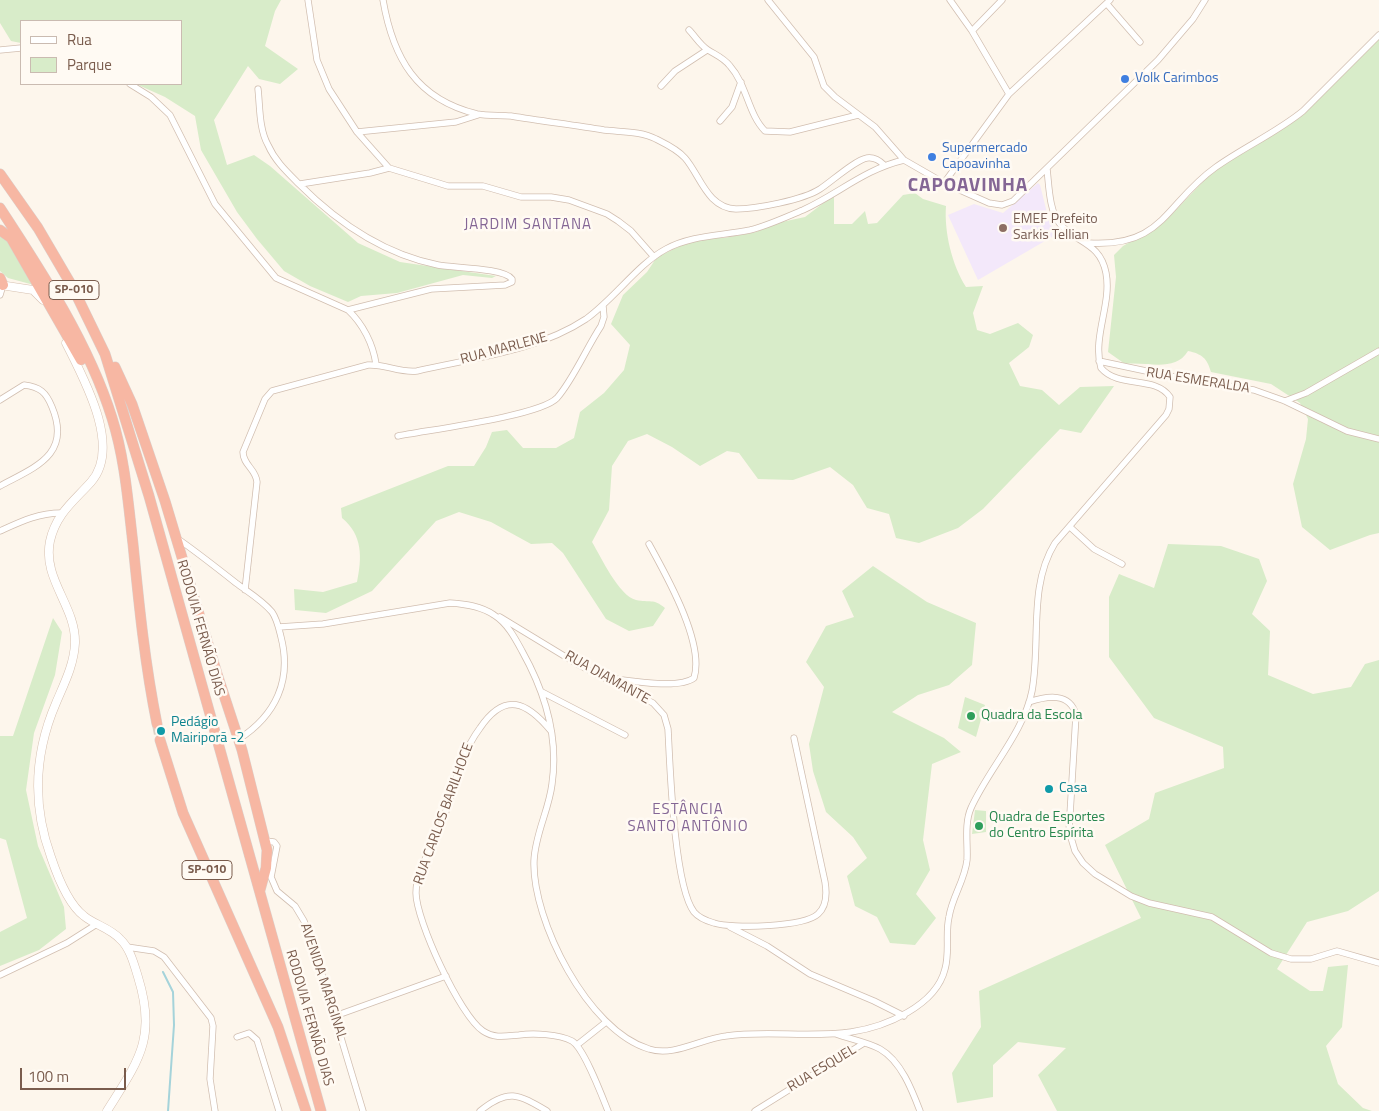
<!DOCTYPE html>
<html>
<head>
<meta charset="utf-8">
<style>
	body { margin:0 }
	#map { position:relative; width:1379px; height:1111px; overflow:hidden; background:#fdf6ec; font-family:"Titillium Web",sans-serif }
	canvas { display:block }
	.legend { position:absolute; left:20px; top:20px; width:162px; height:65px; box-sizing:border-box; background:#fffaf3; border:1px solid #cabbb1; margin:0; padding:6px 9px; list-style:none; font-size:15px; color:#7a5c4d }
	.legend li { display:flex; align-items:center; gap:10px; height:25px }
	.legend b { width:25px; border:1px solid #cabbb1 }
	.scale { position:absolute; left:20px; top:1068px; width:106px; height:22px; box-sizing:border-box; border:2px solid #7a5c4d; border-top:0; padding-left:6px; font-size:15px; line-height:18px; white-space:nowrap; color:#7a5c4d; -webkit-text-stroke:4px #fffaf3; paint-order:stroke }
</style>
</head>
<body>
<div id="map">
<canvas width="1379" height="1111"></canvas>
<ul class="legend">
<li><b style="height:6px;background:#fff"></b>Rua</li>
<li><b style="height:14px;background:#d8ecc9"></b>Parque</li>
</ul>
<div class="scale">100 m</div>
</div>
<script>
const ctx = document.querySelector('canvas').getContext('2d');
ctx.lineJoin = 'round';
function paint(path, color) {
  ctx.fillStyle = color;
  ctx.fill(path, 'evenodd');
}
function stroke(path, color, width, dash) {
  ctx.strokeStyle = color;
  ctx.lineWidth = width;
  ctx.lineCap = dash ? 'butt' : 'round';
  ctx.setLineDash(dash || []);
  ctx.stroke(path);
}
function label(font, color, halo, rows, align = 'center') {
  ctx.font = font + ' "Titillium Web",sans-serif';
  ctx.lineWidth = 5;
  ctx.setLineDash([]);
  ctx.textBaseline = 'middle';
  ctx.strokeStyle = halo;
  ctx.fillStyle = color;
  for (const [text, x, y, turn = 0] of rows) {
    ctx.save();
    ctx.translate(x, y);
    ctx.rotate((+turn || 0) * Math.PI / 180);
    ctx.textAlign = isNaN(turn) ? turn : align;
    if (halo) ctx.strokeText(text, 0, 0);
    ctx.fillText(text, 0, 0);
    ctx.restore();
  }
}
paint(new Path2D(`
	M1038,183L1040,185L1049,221L1057,234L978,280L948,215L974,204L1003,213Z`), '#f3e8fa');
paint(new Path2D(`
	M0,0H281L275,11L265,46L298,69L280,84L259,79L248,66L214,120L227,165L254,155L270,166L358,243L400,262L496,276L492,278L463,275L397,293L361,296L348,302L310,286L284,271L257,239L237,212L201,150L195,116L165,97L136,84H181V21H21V43L11,41L0,23Z
	M1379,39V533L1370,535L1330,550L1302,527L1293,484L1306,439L1308,419L1300,403L1271,384L1211,372C1207,358 1202,354 1188,351C1175,373 1146,361 1125,364L1108,352L1116,277L1114,255L1123,246L1150,231L1173,213L1216,168L1252,148L1302,115Z
	M915,193L923,199L946,206C944,232 952,265 966,287L983,286L973,313L977,330L990,334L1018,323L1033,335L1029,347L1009,363L1020,386L1042,390L1059,405L1080,387L1114,386L1081,433L1060,429L983,509L958,528L919,543L896,538L889,514L867,508L853,485L830,467L793,480L758,479L739,453L727,451L700,466L672,447L647,434L628,441L612,466L609,510L592,542C601,557 619,596 636,600C650,603 653,598 665,608L653,626L629,631L606,619L563,553L552,543L531,544L491,522L459,512L436,521L372,591L326,613L295,610L294,589L323,592L357,582C362,558 363,535 342,518L341,508L448,466H474L486,447L492,432L507,430L523,448H556L574,438L580,412L604,393L624,370L630,345L611,324L623,295L647,272L657,257L691,241L705,238H724L756,232L777,223L805,217L834,195V224H852L865,211L868,224L877,223L903,195Z
	M0,234L4,235L34,285L8,278L0,271Z
	M1168,544L1221,546L1259,559L1267,581L1252,614L1270,631L1268,675L1313,694L1351,687L1365,664L1379,660V891L1348,911L1307,922L1277,969L1310,991H1323L1328,967L1348,965L1342,1027L1326,1046L1338,1084L1363,1108L1372,1111H1057L1038,1075L1066,1048L1018,1042L993,1065V1097L957,1103L952,1073L981,1027L979,991L1141,918L1105,845L1149,819L1155,793L1224,768L1223,747L1154,718L1109,657V597L1119,574L1154,588Z
	M873,566L927,602L976,623L972,665L949,685L918,695L892,712L944,738L961,752L932,764L923,840L930,870L916,894L936,918L915,945L890,943L877,917L855,906L847,876L867,858L853,837L826,812L813,771L809,744L824,687L806,662L826,626L854,617L842,591Z
	M53,618L62,632L55,675L34,733L26,790L38,846L64,907L66,929L39,950L0,966V932L27,918L6,840L0,838V736H13Z
	M965,697L985,705L976,737L958,728Z
	M975,810L986,811V832L972,834Z`), '#d8ecc9');
stroke(new Path2D(`
	M163,972L173,992L174,1025L168,1111`), '#a5d3da', 2);
stroke(new Path2D(`
	M157,724L160,740`), '#dcd0c4', 10, [10, 5]);
const street = new Path2D(`
	M308,0L317,60L329,89L357,132L389,168L448,186H483L521,197H551L569,200L607,214L618,221L631,231L654,257
	M383,0C393,58 416,99 477,114C488,116 500,115 511,116C542,121 573,125 604,130C621,132 641,131 656,139C666,144 677,149 685,158C700,175 707,208 736,209C756,209 803,200 820,189C831,182 855,160 867,158C874,157 880,161 884,165
	M768,0L814,57L824,86L835,97L875,127L904,160L944,183L989,203L1002,205L1013,201L1158,60L1193,19L1205,0
	M950,0L972,31L1009,94
	M1107,4L1140,42
	M689,30C695,36 700,45 708,50C716,55 724,58 730,66C747,85 748,114 765,131L790,132L858,115
	M972,31L1002,0
	M0,50L21,48
	M130,84L151,97L170,115L215,204L276,278L348,310C363,324 373,344 376,364
	M661,86L675,71L707,50
	M258,89C260,107 259,129 268,145C275,161 287,172 299,184C338,223 383,254 438,265C454,268 504,268 512,279V282L505,285L431,289L348,310
	M720,121L732,107L741,82
	M357,132L456,122L478,115
	M944,183L1009,94L1110,0
	M300,184L370,173L389,168
	M1088,243C1164,248 1165,203 1216,167C1244,147 1276,133 1303,111L1379,35
	M0,295L3,285
	M1099,361L1179,378L1254,390L1285,401L1347,431L1379,439
	M0,400L24,385C40,387 46,392 52,407C72,455 35,467 0,486
	M1285,401L1306,393L1379,351
	M398,436C428,430 540,416 557,398C573,380 587,347 601,326L604,317L603,306
	M1070,527L1094,549L1122,564
	M0,531C20,522 38,513 61,513
	M178,539C198,553 217,568 236,583C248,592 262,600 272,612C277,619 279,629 281,637C292,680 276,715 239,739
	M245,590L257,482C256,469 243,465 243,452L265,399L272,391L368,365C386,364 399,373 417,371C473,358 538,351 586,319C614,299 638,264 666,249C692,235 721,236 750,230C767,226 786,217 803,210C838,194 865,169 904,160
	M500,617L579,665L653,703L664,715L668,729C670,766 674,886 694,912C699,918 707,921 714,923C732,929 804,927 818,914C827,906 827,894 825,882L794,738
	M279,627L323,624L450,603C465,604 481,606 494,615C507,623 515,638 522,651C545,692 559,736 552,784C549,810 535,834 534,861C532,920 588,1031 649,1049C674,1057 700,1039 726,1036C766,1030 809,1038 851,1032C885,1027 936,1006 945,969C950,952 945,934 949,917C952,897 965,880 967,860C968,844 964,824 971,808C988,770 1024,732 1032,691C1041,643 1028,586 1055,543L1166,415L1169,409L1170,397C1155,375 1119,389 1101,368C1092,337 1112,304 1106,273C1100,242 1077,244 1060,224C1049,211 1049,185 1047,169
	M607,678C627,680 678,690 694,678C705,643 666,575 649,544
	M542,692L625,735
	M1029,702C1047,696 1070,692 1076,715L1069,831L1075,851L1083,863L1095,874L1131,896L1149,903L1212,917L1271,953L1291,959H1311L1337,951L1379,963
	M551,731C527,702 505,691 480,728C459,756 454,790 442,823C434,845 416,869 416,893C416,920 460,1016 483,1031C495,1039 506,1036 519,1035C533,1033 559,1034 572,1041C584,1048 602,1096 608,1111
	M266,841L274,842L277,846L271,877L277,891L295,906L304,921L311,938L363,1111
	M730,927L767,946L810,974L874,1001L904,1016
	M127,947L154,951L164,957L211,1018L213,1026L210,1079L215,1111
	M0,975L67,943L97,924
	M335,1016L446,976
	M836,1034C850,1039 867,1042 880,1049C901,1061 912,1090 920,1111
	M237,1037L249,1033L257,1040L279,1111
	M577,1045L606,1022
	M480,1111C508,1088 518,1094 547,1111
	M755,1111L864,1043`);
const secondary = new Path2D(`
	M0,285L33,290L43,300
	M66,343C84,379 122,447 91,482C73,502 56,514 50,541C42,579 76,606 75,643C74,665 64,684 56,703C34,754 32,805 51,857C57,875 68,904 84,916C95,925 110,928 120,939C130,948 134,964 138,977C157,1038 139,1060 107,1111`);
const highway = new Path2D(`
	M0,174L38,228L72,286L105,354L149,496L321,1111
	M0,208C42,272 89,344 112,418C125,459 128,502 133,544C139,605 145,665 157,724
	M0,230L11,238L81,360
	M0,278L3,285
	M115,367L132,404L165,501L218,677L242,750L267,850L266,868L260,890
	M160,740L183,813L278,1027L306,1111`);
stroke(street, '#d1beb0', 7);
stroke(secondary, '#d6c0b0', 9);
stroke(highway, '#dad1cd', 11);
stroke(street, '#fff', 5.5);
stroke(secondary, '#fff', 8);
stroke(highway, '#f7b7a3', 10);
for (const [x, y, r, color] of [
	[1125,79,5,"#3f7fe0"],
	[932,157,5,"#3f7fe0"],
	[1003,228,5,"#8d6e63"],
	[971,716,5,"#2e9e5b"],
	[161,731,5,"#0f9aa8"],
	[1049,789,5,"#0f9aa8"],
	[979,826,5,"#2e9e5b"]
]) {
  const dot = new Path2D();
  dot.arc(x, y, r, 0, 2 * Math.PI);
  ctx.fillStyle = color;
  ctx.fill(dot);
  stroke(dot, '#fffaf3', 2);
}
for (const [x, y, w] of [
	[74,290,50],
	[207,870,50]
]) {
  const box = new Path2D();
  box.roundRect(x - w / 2, y - 9.5, w, 19, 4);
  ctx.fillStyle = '#fffaf3';
  ctx.fill(box);
  stroke(box, '#7a5c4d', 1);
}
label('bold 12px', '#7a5c4d', null, [
	["SP-010",74,290],
	["SP-010",207,870]
]);
label('14px', '#366cbe', '#fffaf3', [
	["Volk Carimbos",1135,79],
	["Supermercado",942,149],
	["Capoavinha",942,165]
], 'left');
label('14px', '#785e54', '#fffaf3', [
	["EMEF Prefeito",1013,220],
	["Sarkis Tellian",1013,236]
], 'left');
label('14px', '#7a5c4d', '#fffaf3', [
	["RUA MARLENE",504,349,-15],
	["RUA ESMERALDA",1198,381,9],
	["RODOVIA FERNÃO DIAS",200,628,74],
	["RUA DIAMANTE",607,678,29],
	["RUA CARLOS BARILHOCE",444,814,-70],
	["AVENIDA MARGINAL",323,982,72],
	["RODOVIA FERNÃO DIAS",309,1018,74],
	["RUA ESQUEL",822,1069,-31]
]);
label('14px', '#27864d', '#fffaf3', [
	["Quadra da Escola",981,716],
	["Quadra de Esportes",989,818],
	["do Centro Espírita",989,834]
], 'left');
label('14px', '#0d838f', '#fffaf3', [
	["Pedágio",171,723],
	["Mairiporã -2",171,739],
	["Casa",1059,789]
], 'left');
ctx.letterSpacing = '1px';
label('15px', '#846695', '#fffaf3', [
	["JARDIM SANTANA",528,225],
	["ESTÂNCIA",688,810],
	["SANTO ANTÔNIO",688,827]
]);
ctx.letterSpacing = '0px';
ctx.letterSpacing = '1px';
label('bold 19px', '#846695', '#fffaf3', [
	["CAPOAVINHA",968,186]
]);
ctx.letterSpacing = '0px';
</script>
</body>
</html>
